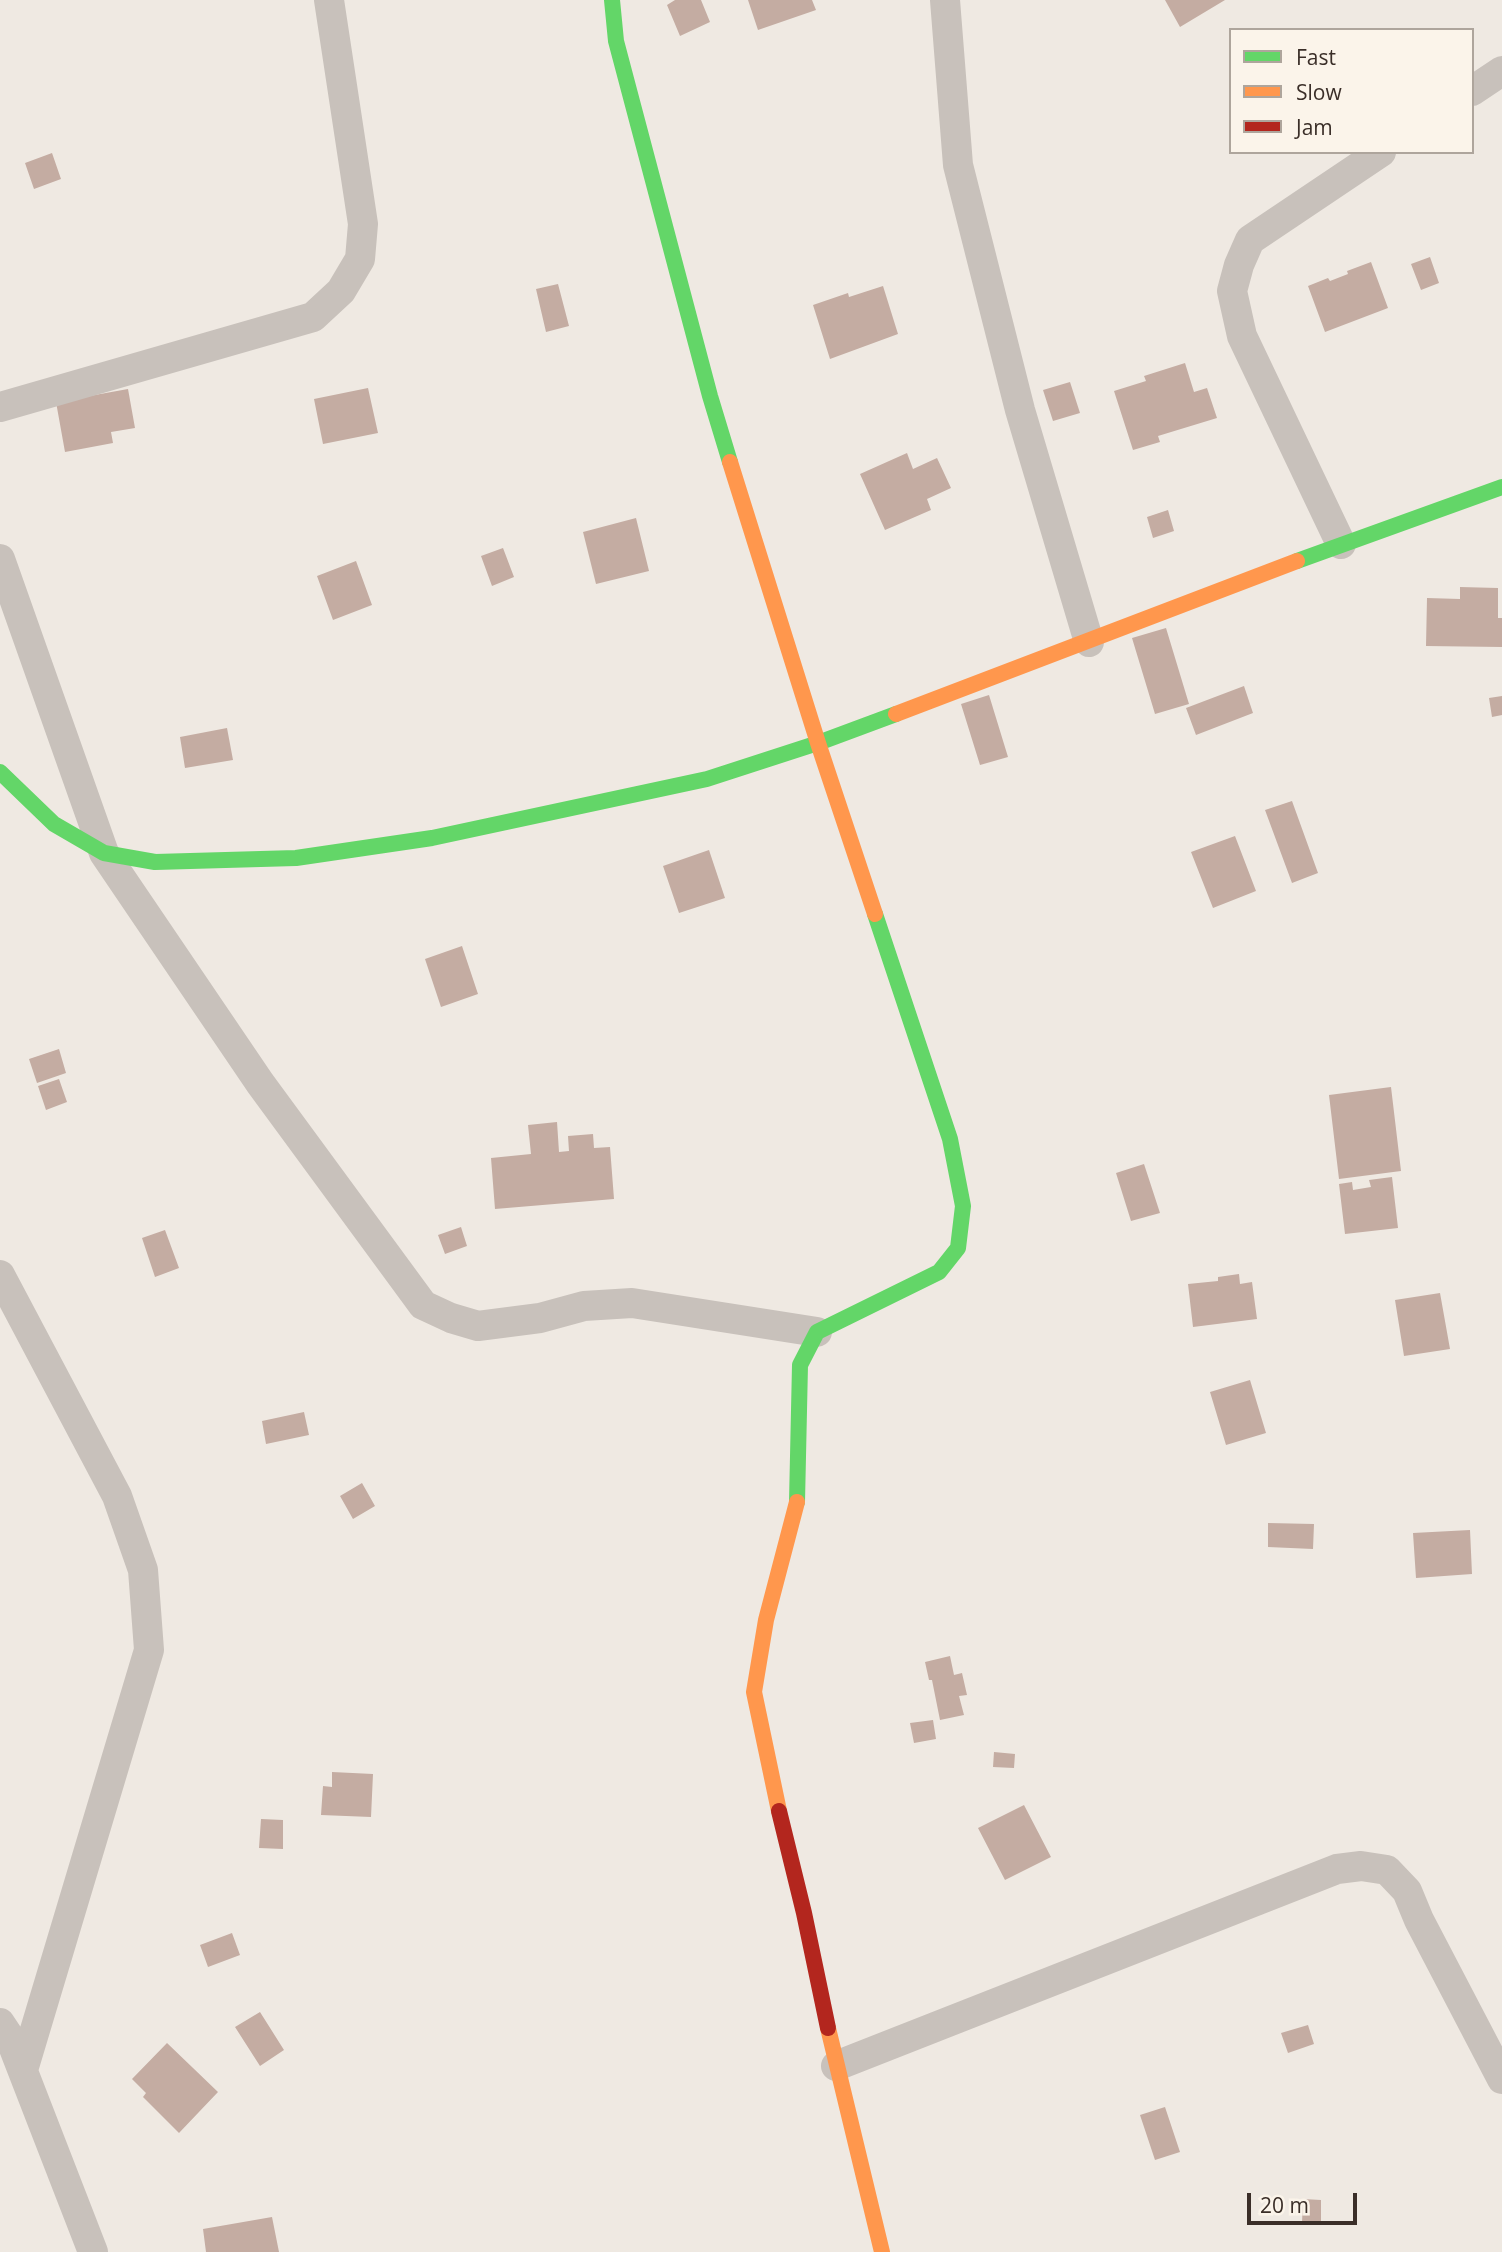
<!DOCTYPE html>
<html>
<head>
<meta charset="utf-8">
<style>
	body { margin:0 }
	#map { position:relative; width:1502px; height:2252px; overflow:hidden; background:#efe9e2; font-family:"Open Sans",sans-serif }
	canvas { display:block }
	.legend { position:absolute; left:1229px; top:28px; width:245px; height:126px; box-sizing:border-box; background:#fbf4ea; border:2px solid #aea59c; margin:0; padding:9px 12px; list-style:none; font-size:21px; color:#3a2e28 }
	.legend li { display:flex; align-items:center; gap:14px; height:35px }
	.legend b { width:35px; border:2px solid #aea59c }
	.scale { position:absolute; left:1247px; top:2193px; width:110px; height:32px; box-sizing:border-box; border:4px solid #3a2e28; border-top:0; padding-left:9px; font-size:21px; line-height:24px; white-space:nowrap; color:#3a2e28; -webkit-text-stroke:5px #fbf4ea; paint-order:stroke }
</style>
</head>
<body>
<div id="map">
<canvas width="1502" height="2252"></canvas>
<ul class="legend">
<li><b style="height:9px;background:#63d668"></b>Fast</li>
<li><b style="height:9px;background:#ff974d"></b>Slow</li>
<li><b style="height:9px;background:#b3261e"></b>Jam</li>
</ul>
<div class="scale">20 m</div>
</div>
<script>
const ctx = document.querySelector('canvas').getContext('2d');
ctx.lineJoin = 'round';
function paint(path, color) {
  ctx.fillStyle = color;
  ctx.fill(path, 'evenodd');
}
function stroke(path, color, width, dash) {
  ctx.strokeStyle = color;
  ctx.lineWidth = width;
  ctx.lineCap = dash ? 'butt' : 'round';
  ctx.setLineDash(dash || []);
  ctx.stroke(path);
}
paint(new Path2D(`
	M701,0L710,22L680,36L667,5L675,0Z
	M748,0H812L816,10L758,30Z
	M1165,0H1225L1180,27Z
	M52,153L61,179L34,189L25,163Z
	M1430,257L1439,283L1421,290L1411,264Z
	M1371,262L1388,308L1325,332L1308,286L1328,278L1330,281L1348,274L1347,271Z
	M558,284L569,326L546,332L536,289Z
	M883,286L898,334L830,359L813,305L848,293L849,297Z
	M1185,363L1194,392L1207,388L1217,418L1158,436L1160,442L1133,450L1114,391L1146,381L1144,376Z
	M1070,382L1080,413L1053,421L1043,390Z
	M368,388L378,433L323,444L314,399Z
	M128,389L135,428L111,432L113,443L65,452L56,402Z
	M907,453L913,469L937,458L951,488L927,499L931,510L885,530L860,474Z
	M1168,510L1174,531L1153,538L1147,517Z
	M636,518L649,571L596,584L583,532Z
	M503,548L514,577L492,586L481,556Z
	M356,561L372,605L333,620L317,576Z
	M1460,587L1498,588V618H1502V647L1426,646L1427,598L1460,599Z
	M1166,628L1189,704L1155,714L1132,638Z
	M1244,686L1253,713L1196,735L1186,708Z
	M989,695L1008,757L980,765L961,704Z
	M1502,696V715L1492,717L1489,698Z
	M227,728L233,760L185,768L180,737Z
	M1292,801L1318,873L1292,883L1265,810Z
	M1235,836L1256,891L1213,908L1191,852Z
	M709,850L725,898L679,913L663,866Z
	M462,946L478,994L441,1007L425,959Z
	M59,1049L66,1073L37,1083L29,1059Z
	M59,1079L67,1102L46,1110L38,1086Z
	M1391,1087L1401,1171L1339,1179L1329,1095Z
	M557,1122L559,1152L569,1151L568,1136L593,1134L594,1148L610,1147L614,1199L495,1209L491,1158L531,1154L528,1125Z
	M1144,1164L1160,1213L1131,1221L1116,1173Z
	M1392,1177L1398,1228L1345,1234L1339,1184L1352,1182L1353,1190L1371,1187L1369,1180Z
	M461,1227L467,1246L445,1254L438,1235Z
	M165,1230L179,1268L155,1277L142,1238Z
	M1239,1274L1240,1284L1252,1282L1257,1319L1193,1327L1188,1284L1218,1281V1277Z
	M1440,1293L1450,1349L1404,1356L1395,1300Z
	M1250,1380L1266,1433L1226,1445L1210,1392Z
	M304,1412L309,1435L266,1444L262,1421Z
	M362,1483L375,1506L353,1519L340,1496Z
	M1268,1523L1314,1524L1313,1549L1268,1547Z
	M1470,1530L1472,1574L1416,1578L1413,1533Z
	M950,1656L954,1675L962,1673L967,1695L959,1696L964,1715L940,1720L932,1680H929L925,1662Z
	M933,1720L936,1739L914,1743L910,1723Z
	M994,1752L1015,1754L1014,1768L993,1767Z
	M332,1772L373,1774L371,1817L321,1815L323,1786L332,1787Z
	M1024,1805L1051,1857L1005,1880L978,1828Z
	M261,1819L283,1820V1849L259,1848Z
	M232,1933L240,1955L208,1967L200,1945Z
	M260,2012L284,2050L260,2066L235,2027Z
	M1308,2025L1314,2044L1288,2053L1281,2033Z
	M167,2043L218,2092L179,2133L143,2097L146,2093L132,2079Z
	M1165,2107L1180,2152L1155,2160L1140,2115Z
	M1303,2199L1321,2200V2224L1302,2223Z
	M272,2217L279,2252H206L203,2229Z`), '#c4aca2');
stroke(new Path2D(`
	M945,0L958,165L1020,410L1089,642
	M1472,91L1502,71
	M0,407L313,317L341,291L360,259L363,224L329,0
	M1341,544L1242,336L1232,291L1239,265L1250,240L1381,152
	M0,559L104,853L260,1083L423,1305L451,1318L478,1326L540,1318L584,1306L632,1303L817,1332
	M0,1275L117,1496L143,1570L149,1650L23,2070
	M0,2023L10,2038L93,2252
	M836,2066L1337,1869L1361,1866L1387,1870L1407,1891L1419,1920L1502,2079`), '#c8c1bb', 30);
stroke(new Path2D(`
	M612,0L616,41L710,396L730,462
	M1297,561L1502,487
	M0,772L54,824L104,853L155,862L296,858L432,838L707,779L818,743L896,714
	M797,1502L800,1365L817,1332L939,1272L958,1248L963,1206L950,1139L875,914`), '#63d668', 16);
stroke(new Path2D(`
	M730,462L818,743L875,914
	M896,714L1297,561
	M779,1811L754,1692L766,1620L797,1502
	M828,2028L882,2252`), '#ff974d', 16);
stroke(new Path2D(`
	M779,1811L804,1913L828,2028`), '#b3261e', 16);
</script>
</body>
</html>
